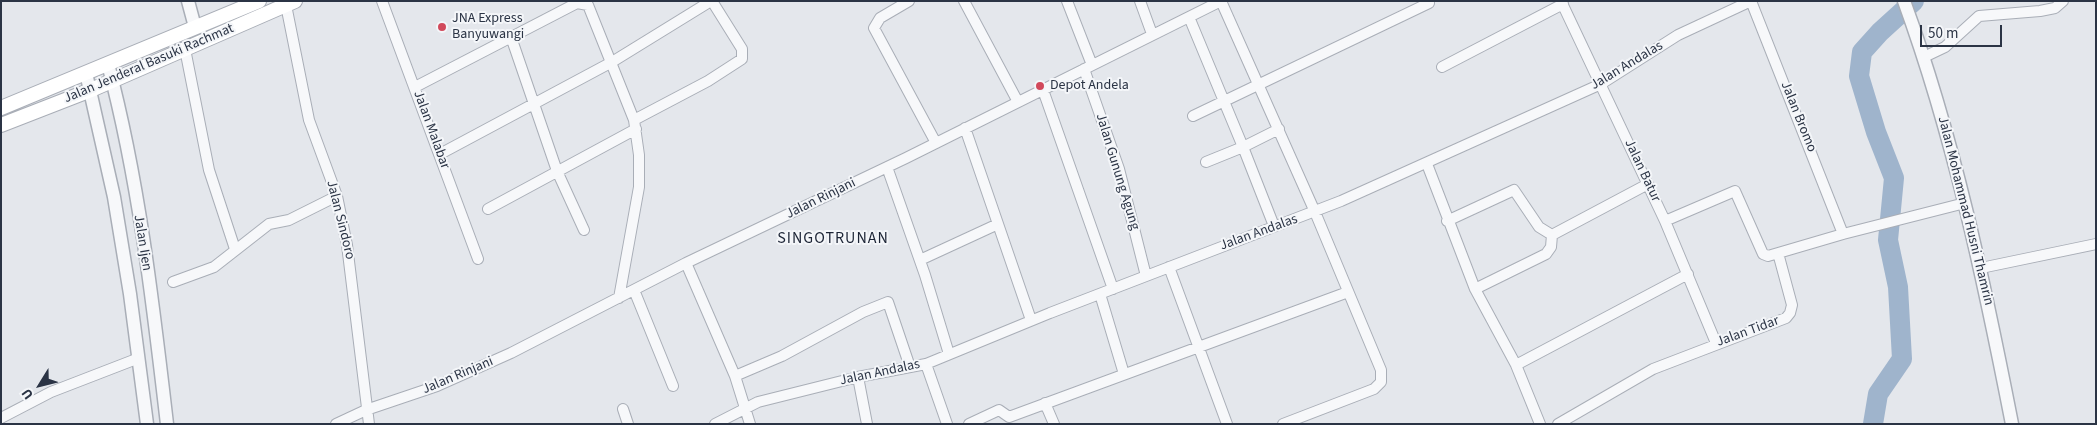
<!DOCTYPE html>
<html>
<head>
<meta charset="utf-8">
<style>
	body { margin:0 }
	#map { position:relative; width:2097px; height:425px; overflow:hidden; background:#e4e7ec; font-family:"Source Sans 3",sans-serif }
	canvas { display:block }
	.frame { position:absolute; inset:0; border:2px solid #2b3445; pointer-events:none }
	.north { position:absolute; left:15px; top:360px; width:50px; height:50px; -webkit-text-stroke:4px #f4f6f9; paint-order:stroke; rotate:234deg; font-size:14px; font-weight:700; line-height:20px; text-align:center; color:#2b3445 }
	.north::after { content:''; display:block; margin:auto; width:18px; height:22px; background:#2b3445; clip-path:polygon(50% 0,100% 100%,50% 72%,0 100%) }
	.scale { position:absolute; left:1920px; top:25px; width:82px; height:22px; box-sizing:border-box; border:2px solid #2b3445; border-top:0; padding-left:6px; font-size:15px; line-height:18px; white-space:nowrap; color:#2b3445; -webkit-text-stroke:4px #f4f6f9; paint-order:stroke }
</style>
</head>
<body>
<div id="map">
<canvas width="2097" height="425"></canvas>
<div class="frame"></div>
<div class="north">U</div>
<div class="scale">50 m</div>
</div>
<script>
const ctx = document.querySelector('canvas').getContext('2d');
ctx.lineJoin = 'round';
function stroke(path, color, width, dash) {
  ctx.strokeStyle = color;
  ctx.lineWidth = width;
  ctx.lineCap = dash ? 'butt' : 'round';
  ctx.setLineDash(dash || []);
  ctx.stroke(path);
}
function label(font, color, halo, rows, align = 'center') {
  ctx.font = font + ' "Source Sans 3",sans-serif';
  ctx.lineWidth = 4;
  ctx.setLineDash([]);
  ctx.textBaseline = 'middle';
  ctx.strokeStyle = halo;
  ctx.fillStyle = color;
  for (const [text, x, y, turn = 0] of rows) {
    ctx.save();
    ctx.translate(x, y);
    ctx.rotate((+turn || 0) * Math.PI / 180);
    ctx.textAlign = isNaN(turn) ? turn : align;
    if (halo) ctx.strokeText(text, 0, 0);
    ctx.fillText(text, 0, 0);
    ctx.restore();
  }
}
stroke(new Path2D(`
	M1873,424L1878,394L1902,359L1898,287L1888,240L1894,178L1876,132L1859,76L1862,52L1880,32L1914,1`), '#9fb4cc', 20);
const minor = new Path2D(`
	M382,1L478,259
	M909,1L880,18L874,28L936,143
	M964,1L1018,102
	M1067,1L1092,65
	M1140,1L1152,34
	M1221,1L1315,212L1381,370V382L1374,389L1283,424
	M1561,1L1665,221L1716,343
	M286,5L309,120L337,196L347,245L369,424
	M1189,17L1243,147L1206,162
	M511,37L557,171L584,230
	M185,49L209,170L235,249
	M1924,57L1945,47L1979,16L2040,11L2055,8L2063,1
	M1442,67L1563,4
	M1084,69L1119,169L1146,276
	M415,87L577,3L588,5L634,120L639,155V187L619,298
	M1043,90L1113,289
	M1193,116L1429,3
	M634,120L708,81L742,59V49L712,1
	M965,128L1031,320
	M440,154L612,62L711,1
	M1427,164L1475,289L1516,365L1540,424
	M887,167L925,275L949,354
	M488,209L636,129
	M1447,221L1514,190L1539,227L1552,235
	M1665,221L1735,191L1763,254L1768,256L1843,234L1965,203
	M1274,226L1243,147L1279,129
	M920,260L998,224
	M686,263L735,376L750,424
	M1169,267L1227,424
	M1981,268L2096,244
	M173,282L214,267L269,224L289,220L337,196
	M1475,289L1546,254L1551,247L1552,235L1648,184
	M634,290L673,386
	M1100,294L1124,374
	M926,364L947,424
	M1516,365L1688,274
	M735,376L782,356L863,312L888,302L910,367
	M858,377L867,424
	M1045,403L1054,424
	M623,409L628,424
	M1,418L51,392L139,358
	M336,424L366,410L437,386L511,353L686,263L906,158L1221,1
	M715,424L758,402L858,377L926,364L1050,313L1341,201L1601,84L1678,35L1751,1L1843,234
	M969,424L999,410L1009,417L1348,292
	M1558,424L1653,369L1786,318L1790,313L1792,305L1778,253`);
const tertiary = new Path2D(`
	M188,1L195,27
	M1904,1C1954,138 1984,281 2012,424
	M108,64C139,181 153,304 167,424
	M86,73L114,197L130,294L147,424`);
const secondary = new Path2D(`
	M1,108L259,1
	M1,125L91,90L295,1`);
stroke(minor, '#a9aeb7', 12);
stroke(tertiary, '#a9aeb7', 15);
stroke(secondary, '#a9aeb7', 16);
stroke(minor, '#f7f8fa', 10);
stroke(tertiary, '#f7f8fa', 12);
stroke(secondary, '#fff', 14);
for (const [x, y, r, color] of [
	[442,27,5,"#d1495b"],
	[1040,86,5,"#d1495b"]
]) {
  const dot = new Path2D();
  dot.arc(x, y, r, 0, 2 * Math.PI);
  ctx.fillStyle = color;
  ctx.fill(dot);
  stroke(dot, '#f4f6f9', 2);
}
label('14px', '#2b3445', '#f4f6f9', [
	["JNA Express",452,19],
	["Banyuwangi",452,35],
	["Depot Andela",1050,86]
], 'left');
label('14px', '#2b3445', '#f4f6f9', [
	["Jalan Jenderal Basuki Rachmat",149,64,-23],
	["Jalan Andalas",1627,66,-31],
	["Jalan Bromo",1798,117,68],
	["Jalan Malabar",431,130,70],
	["Jalan Batur",1642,171,65],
	["Jalan Gunung Agung",1117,172,73],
	["Jalan Rinjani",821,199,-26],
	["Jalan Mohammad Husni Thamrin",1965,211,76],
	["Jalan Sindoro",340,220,76],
	["Jalan Andalas",1259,233,-20],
	["Jalan Ijen",142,243,81],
	["Jalan Tidar",1748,332,-20],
	["Jalan Andalas",880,373,-12],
	["Jalan Rinjani",458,376,-23]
]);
ctx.letterSpacing = '1px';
label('16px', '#1d2536', '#f4f6f9', [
	["SINGOTRUNAN",833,239]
]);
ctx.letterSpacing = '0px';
</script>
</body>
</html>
